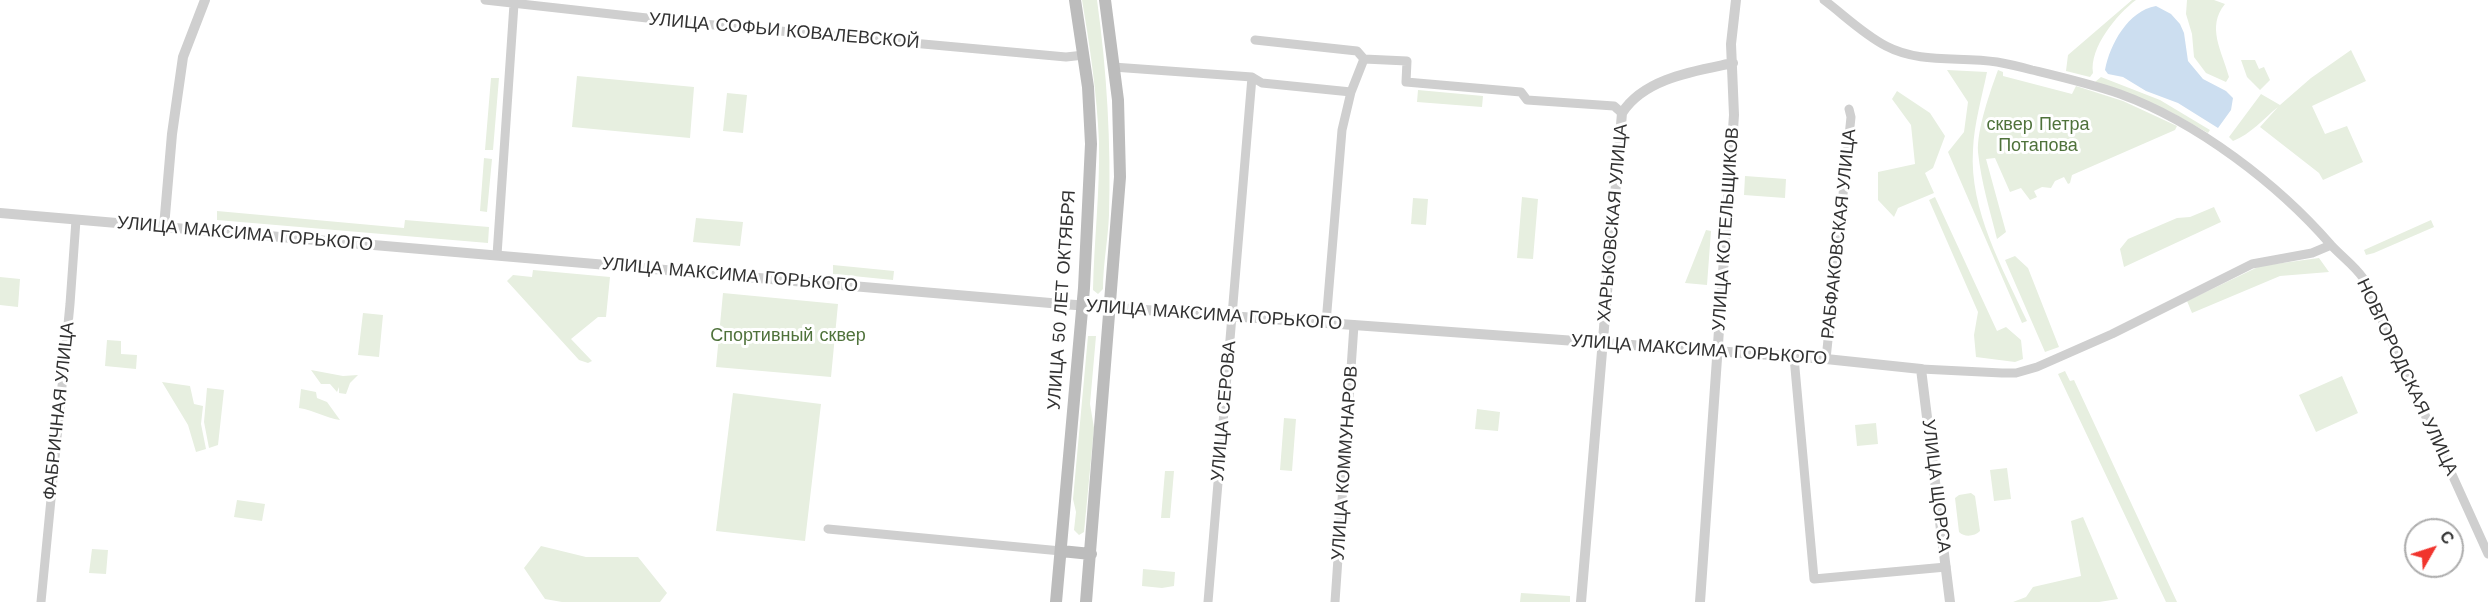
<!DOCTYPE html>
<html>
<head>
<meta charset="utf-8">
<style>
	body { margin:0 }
	#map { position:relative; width:2488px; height:602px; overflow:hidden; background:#fff; font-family:"Work Sans",sans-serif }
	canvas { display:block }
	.north { position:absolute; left:2404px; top:518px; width:60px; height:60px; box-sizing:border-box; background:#fff; border:2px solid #adadad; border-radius:50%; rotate:51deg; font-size:16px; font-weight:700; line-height:24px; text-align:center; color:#323232 }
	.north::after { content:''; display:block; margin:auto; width:21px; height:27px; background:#f1342d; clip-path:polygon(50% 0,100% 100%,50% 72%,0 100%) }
</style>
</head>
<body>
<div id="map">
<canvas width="2488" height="602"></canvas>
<div class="north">С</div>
</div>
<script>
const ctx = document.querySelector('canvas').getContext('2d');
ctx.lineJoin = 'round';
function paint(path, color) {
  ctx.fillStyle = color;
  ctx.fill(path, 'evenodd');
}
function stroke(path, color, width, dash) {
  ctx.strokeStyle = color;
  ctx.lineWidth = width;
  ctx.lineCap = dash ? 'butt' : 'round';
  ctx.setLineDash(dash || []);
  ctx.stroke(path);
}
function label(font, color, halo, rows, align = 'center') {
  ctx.font = font + ' "Work Sans",sans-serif';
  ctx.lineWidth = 6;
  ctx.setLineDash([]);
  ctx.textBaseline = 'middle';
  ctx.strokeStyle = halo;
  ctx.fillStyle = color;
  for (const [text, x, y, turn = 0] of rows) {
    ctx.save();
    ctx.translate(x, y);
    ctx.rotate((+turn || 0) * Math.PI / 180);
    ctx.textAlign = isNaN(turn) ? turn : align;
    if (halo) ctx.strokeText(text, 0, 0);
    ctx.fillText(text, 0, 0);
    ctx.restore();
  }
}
paint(new Path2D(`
	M1082,0H1097C1107,72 1111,143 1109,215C1108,240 1103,264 1103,289L1098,294L1093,290C1094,241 1100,192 1099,142C1097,94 1090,47 1082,0Z
	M2132,0H2136C2117,14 2089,48 2093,73L2090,77L2066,71L2068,55Z
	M2187,0H2214L2225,4C2206,27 2222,51 2229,77L2226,82L2206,73L2194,57L2192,34L2186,14Z
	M2351,50L2366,81L2312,106L2325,134L2347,126L2363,162L2323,180L2319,173L2260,127L2278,107C2263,119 2251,134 2233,141L2229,137L2261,94L2280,105L2311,78Z
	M2241,60H2255L2259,69L2264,67L2270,80L2260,90L2247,77Z
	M1947,70L1987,72C1982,97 1974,124 1973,150C1969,210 2003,269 2027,321L2022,323L1948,152L1964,132L1968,102Z
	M1998,70L2003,72V76L2072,94L2076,86L2123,101L2177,126L2175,130L2072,175L2070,183L2068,184L2064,177L2055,181L2051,188L2042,187L2034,191L2037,197L2030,200L2021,188L2010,192L1995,158L1986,159L2006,232L1997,239C1990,211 1981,182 1978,152C1977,129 1990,92 1998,70Z
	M577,76L694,87L690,138L572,127Z
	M2101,77L2160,100L2210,130L2208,133L2169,111L2095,82Z
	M491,78H499L493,150H485Z
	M1418,90L1483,96L1482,107L1417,102Z
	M1897,91L1930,113L1945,136L1933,168L1925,173L1934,193L1898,208L1894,217L1878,200V172L1915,164L1911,125L1892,99Z
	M727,93L747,95L743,133L723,131Z
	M484,158L492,159L487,212L480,211Z
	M1745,176L1786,179L1785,198L1744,195Z
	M1522,197L1538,199L1533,259L1517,258Z
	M1935,197L1997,331L2006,327L2021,340L2023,359L2015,362L1976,357L1974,335L1978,312L1929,200Z
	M1413,198L1428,199L1426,225L1411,224Z
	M2214,207L2221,222L2124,267L2120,249L2128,239L2177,218L2190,217Z
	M217,211L404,228L405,220L489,227L488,243L217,220Z
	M696,218L743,222L740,246L693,242Z
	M2431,220L2434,227L2374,253L2366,255L2364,250Z
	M1706,230L1711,231L1707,285L1685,283Z
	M2015,256L2028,268L2059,347L2045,352L2005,260Z
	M2319,258L2329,272L2280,276L2192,313L2187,301L2260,266Z
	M833,265L894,271L893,280L833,274Z
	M533,270L610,277L606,317H598L571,339L592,361L588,363L579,360L507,281L513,275L532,277Z
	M0,277L20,279L18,307L0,305Z
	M723,293L838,304L831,377L716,367Z
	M363,313L383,315L379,357L358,355Z
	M1088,336H1096L1090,404L1094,428L1084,532L1079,535L1074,530L1076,512L1073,499Z
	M107,340L121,341V354L137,355L136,369L105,366Z
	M311,370L343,376L358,375L350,383L346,394L339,393V387L337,392L330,384H321Z
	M2065,371L2070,381L2074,380L2177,602H2166L2058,374Z
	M2342,376L2358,413L2316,432L2299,395Z
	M162,382L190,386L194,404L203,406L201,424L206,449L196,452L188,425Z
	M207,388L224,390L218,445L209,448L204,422Z
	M301,389L316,392L317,398L327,402L340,420C325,418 314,410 299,408Z
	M733,393L821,404L805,541L716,531Z
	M1477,409L1500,412L1498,431L1475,429Z
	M1284,418L1296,419L1292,471L1280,470Z
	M1876,423L1878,444L1857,446L1855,425Z
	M2007,468L2011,499L1994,501L1990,470Z
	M1165,471H1174L1170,518H1161Z
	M1971,493L1975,496L1980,531C1975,536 1965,538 1959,532L1955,498L1959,495Z
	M237,500L265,504L262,521L234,517Z
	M2083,517L2118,599L2099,602H2013L2026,597L2033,587L2081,576L2071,521Z
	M541,546L586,557H638L667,593L660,602H562L545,599L524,568Z
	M92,549L108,550L106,574L89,573Z
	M1143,569L1175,572L1174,586L1162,588L1142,586Z
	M1521,593L1570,596V602H1520Z`), '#e7efe0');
paint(new Path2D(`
	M2156,6L2171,14L2180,24L2184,33L2188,61L2203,79L2226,91L2233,98L2231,110L2218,128L2178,103L2146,91L2123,77L2108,74L2105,70C2110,44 2128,11 2156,6Z`), '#ccdef0');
stroke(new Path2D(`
	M485,0L692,23L1066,57L1084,55
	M1824,0C1844,15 1863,34 1886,46C1920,64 1960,56 1997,62C2009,64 2021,67 2032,70C2061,77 2091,84 2120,94C2197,122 2278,184 2331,245C2342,257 2354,265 2363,278L2488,554
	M1255,40L1357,51L1364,59L1407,61L1406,82L1521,92L1527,100L1614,106L1622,113
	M1113,67L1252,77L1262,83L1351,92
	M497,255L514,4
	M1326,323L1342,130L1351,92L1364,59
	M1794,357L1814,579L1946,567
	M1826,359L1851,117L1849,109
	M1921,369L2002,373H2016L2037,367L2112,334L2252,264L2312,253L2331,245
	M828,529L1061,551
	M41,602L70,304L76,220
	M1208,602L1252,77
	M1335,602L1354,325`), '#cfcfcf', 9);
stroke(new Path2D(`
	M0,213L1062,304L1826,359L1921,369L1950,602
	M164,227L172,134L183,57L205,0
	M1581,602L1622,113C1644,78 1695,71 1733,63
	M1700,602L1734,115L1731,44L1736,0`), '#cfcfcf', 10);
stroke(new Path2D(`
	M1061,551L1091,554
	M1056,602L1084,288L1091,144L1088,87L1075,0
	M1086,602L1120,177L1118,100L1105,0`), '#bcbcbc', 12);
label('18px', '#323232', '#fff', [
	["УЛИЦА СОФЬИ КОВАЛЕВСКОЙ",784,31,5],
	["ХАРЬКОВСКАЯ УЛИЦА",1613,223,-85],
	["УЛИЦА КОТЕЛЬЩИКОВ",1726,229,-86],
	["УЛИЦА МАКСИМА ГОРЬКОГО",245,234,5],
	["РАБФАКОВСКАЯ УЛИЦА",1839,234,-84],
	["УЛИЦА МАКСИМА ГОРЬКОГО",730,275,5],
	["УЛИЦА 50 ЛЕТ ОКТЯБРЯ",1062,300,-86],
	["УЛИЦА МАКСИМА ГОРЬКОГО",1214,315,4],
	["УЛИЦА МАКСИМА ГОРЬКОГО",1699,350,4],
	["НОВГОРОДСКАЯ УЛИЦА",2407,377,65],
	["ФАБРИЧНАЯ УЛИЦА",59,411,-84],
	["УЛИЦА СЕРОВА",1224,411,-85],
	["УЛИЦА КОММУНАРОВ",1345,463,-86],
	["УЛИЦА ЩОРСА",1936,486,83]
]);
label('18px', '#4f723b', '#fff', [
	["сквер Петра",2038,125],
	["Потапова",2038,146],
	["Спортивный сквер",788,336]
]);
</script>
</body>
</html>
